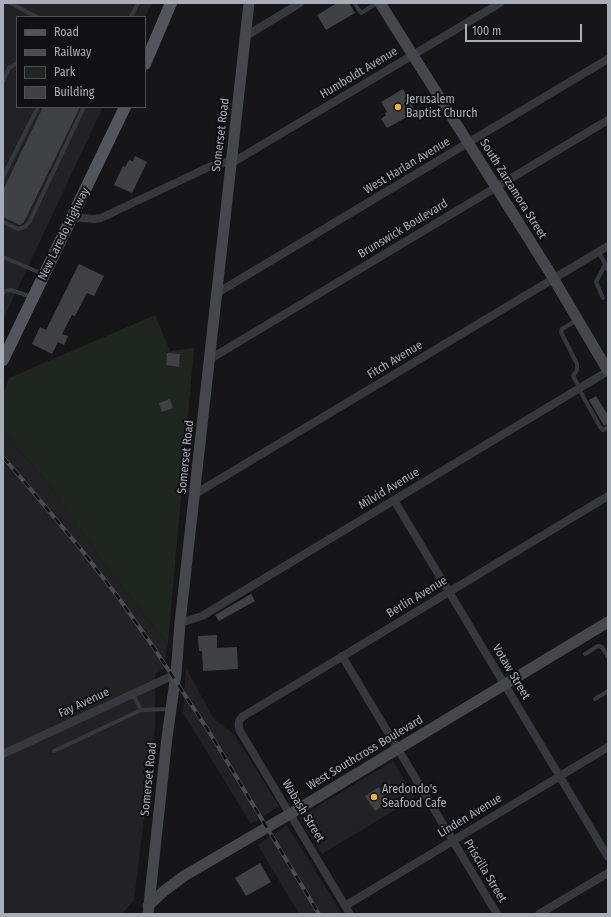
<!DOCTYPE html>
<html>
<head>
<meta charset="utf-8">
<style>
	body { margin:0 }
	#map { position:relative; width:611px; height:917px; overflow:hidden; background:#161618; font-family:"Fira Sans Condensed",sans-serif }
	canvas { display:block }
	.frame { position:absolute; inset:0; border:4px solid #a8adb8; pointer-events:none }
	.legend { position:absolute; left:16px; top:16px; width:130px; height:92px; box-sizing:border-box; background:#111113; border:1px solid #4d4f55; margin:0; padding:5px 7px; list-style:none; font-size:12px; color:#a8adb8 }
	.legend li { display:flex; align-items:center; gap:8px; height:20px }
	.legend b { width:20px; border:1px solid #4d4f55 }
	.scale { position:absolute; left:465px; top:24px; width:117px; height:18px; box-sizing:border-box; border:2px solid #a8adb8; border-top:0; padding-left:5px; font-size:12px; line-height:14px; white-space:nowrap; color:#a8adb8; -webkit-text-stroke:3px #111113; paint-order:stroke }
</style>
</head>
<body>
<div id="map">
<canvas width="611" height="917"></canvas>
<div class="frame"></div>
<ul class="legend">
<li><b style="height:5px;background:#53555c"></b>Road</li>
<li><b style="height:5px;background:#4a4c52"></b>Railway</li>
<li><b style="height:11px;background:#1e261f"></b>Park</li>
<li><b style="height:11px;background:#404145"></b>Building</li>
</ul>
<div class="scale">100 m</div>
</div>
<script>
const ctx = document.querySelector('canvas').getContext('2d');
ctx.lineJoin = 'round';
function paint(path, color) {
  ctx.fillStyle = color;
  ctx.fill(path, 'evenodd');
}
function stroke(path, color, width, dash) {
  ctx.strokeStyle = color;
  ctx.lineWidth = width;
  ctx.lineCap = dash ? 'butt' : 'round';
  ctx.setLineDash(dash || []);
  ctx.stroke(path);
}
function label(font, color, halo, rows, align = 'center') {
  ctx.font = font + ' "Fira Sans Condensed",sans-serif';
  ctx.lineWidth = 4;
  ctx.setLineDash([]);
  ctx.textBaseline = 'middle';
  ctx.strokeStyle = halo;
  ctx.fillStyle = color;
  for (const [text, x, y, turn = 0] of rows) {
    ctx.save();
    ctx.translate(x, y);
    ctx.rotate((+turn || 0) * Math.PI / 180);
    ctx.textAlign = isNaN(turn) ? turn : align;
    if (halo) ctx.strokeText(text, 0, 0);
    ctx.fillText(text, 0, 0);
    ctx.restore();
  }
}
paint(new Path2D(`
	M3,3H152L145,17H17V107H103L3,320Z
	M3,432L46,480L105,565L168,644L163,669L155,674V728L134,900L122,914H3Z
	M186,668L214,719L234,734L279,806L251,824L183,713Z
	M393,761L415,798L322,854L300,817Z
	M287,825L342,914H299L258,845Z`), '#222225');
paint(new Path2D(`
	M155,315L170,351L194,348L168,644L105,565L46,480L3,432V396L9,378Z`), '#1e261f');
paint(new Path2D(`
	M337,3H349L355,13L326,30L317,15Z
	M403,89L416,112L387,128L381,119L386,115L385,113L387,112L381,102Z
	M43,107H80L24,222L20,225L3,217V190Z
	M135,156L147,162L132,193L114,185L123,166L125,167L129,160L133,161Z
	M79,264L104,276L94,296L87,293L75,316L72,315L62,334L68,336L64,345L58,342L52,354L32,344L40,327L46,330Z
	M167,353L180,354L179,367L166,365Z
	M596,396L608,415V424L604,426L589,400Z
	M170,399L173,408L162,412L159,403Z
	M251,594L255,601L219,621L215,615Z
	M217,635V648L237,647L238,669L203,671L202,651H199L198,636Z
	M379,787L385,798L381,801L384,805L375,811L365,796Z
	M260,863L271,882L246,896L235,878Z`), '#404145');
stroke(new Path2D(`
	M10,3L37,17
	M355,4L361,13L377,3
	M131,17L138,3
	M3,81L9,68L17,63
	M3,177L38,107
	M3,222L18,229L25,227L30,221L84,107
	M599,252L608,270
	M3,257L43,274
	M3,294L4,291L11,290L32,297
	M603,298L596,282L605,265
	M577,320L562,329L561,332L577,364V370L573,376L580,388
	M579,389L600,427L603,430L608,427
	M585,654L598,646L602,647L608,657
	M133,694L141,710
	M595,699L608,691
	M54,751L141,710L170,709`), '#37383d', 4);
stroke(new Path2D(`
	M246,36L300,3
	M230,164L500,3
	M72,217L94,219L101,218L211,166L231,161
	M217,293L608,59
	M210,359L608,120
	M195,494L608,246
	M394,500L608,857
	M180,623L202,616L608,371
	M342,656L497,914
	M3,754L176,674
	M345,906L608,747
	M350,914L240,731C238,726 238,721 242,717L608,496
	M539,914L608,873`), '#37383d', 8);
stroke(new Path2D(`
	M380,3L549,271L608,371
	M148,906L164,891L184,876L290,814L608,622
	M148,914L167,737L176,674L180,623L249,3`), '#45474d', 11);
stroke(new Path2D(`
	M145,64L171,3
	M3,360L125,107`), '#53555c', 12);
const rail = new Path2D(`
	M3,457L27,485L80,548L118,597L154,648L208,730L319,914`);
stroke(rail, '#4a4c52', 4);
stroke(rail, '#111113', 2.5, [8]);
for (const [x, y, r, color] of [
	[398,107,4,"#f2b134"],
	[374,797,4,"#f2b134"]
]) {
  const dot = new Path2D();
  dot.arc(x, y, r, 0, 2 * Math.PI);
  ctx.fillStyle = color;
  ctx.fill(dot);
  stroke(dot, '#111113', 1.5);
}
label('12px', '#a8adb8', '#111113', [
	["Humboldt Avenue",359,73,-31],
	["Somerset Road",221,135,-83],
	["West Harlan Avenue",407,166,-31],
	["South Zarzamora Street",513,189,58],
	["Brunswick Boulevard",403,229,-31],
	["New Laredo Highway",64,234,-64],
	["Fitch Avenue",395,360,-31],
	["Somerset Road",186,457,-84],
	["Milvid Avenue",389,489,-31],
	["Berlin Avenue",417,597,-31],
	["Votaw Street",511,672,59],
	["Fay Avenue",84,703,-25],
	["West Southcross Boulevard",365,753,-31],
	["Somerset Road",149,779,-84],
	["Wabash Street",303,811,59],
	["Linden Avenue",470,816,-31],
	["Priscilla Street",485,871,59]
]);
label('12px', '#a8adb8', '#111113', [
	["Jerusalem",406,100],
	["Baptist Church",406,114],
	["Aredondo's",382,790],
	["Seafood Cafe",382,804]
], 'left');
</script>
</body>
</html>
